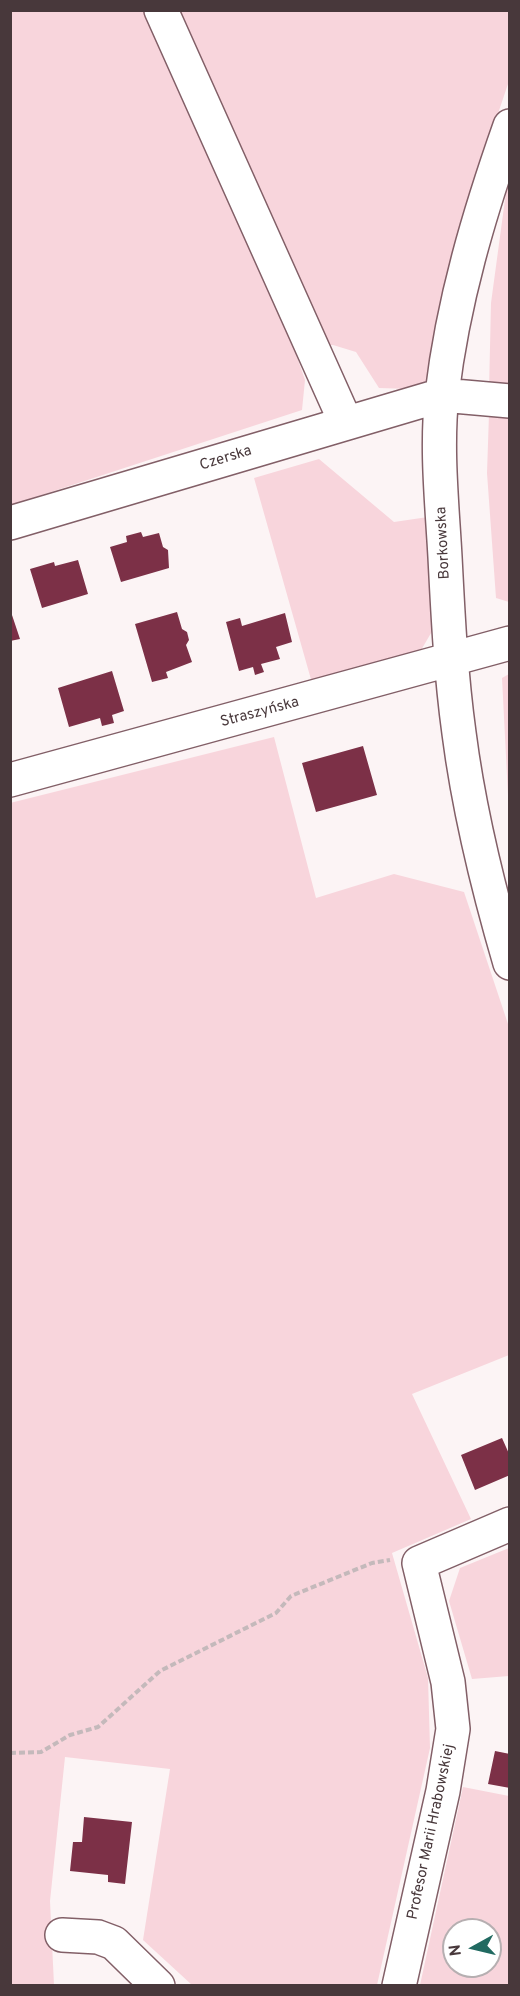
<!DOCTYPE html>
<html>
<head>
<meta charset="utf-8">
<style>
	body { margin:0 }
	#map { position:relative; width:520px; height:1996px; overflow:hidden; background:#fcf4f5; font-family:Overpass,sans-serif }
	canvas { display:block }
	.frame { position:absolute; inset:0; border:12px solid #48383b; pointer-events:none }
	.north { position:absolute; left:442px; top:1918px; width:60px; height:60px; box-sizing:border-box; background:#fff; border:2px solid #b6afb1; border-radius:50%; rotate:262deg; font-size:16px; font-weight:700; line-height:24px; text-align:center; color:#48383b }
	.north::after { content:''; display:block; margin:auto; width:21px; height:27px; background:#216a61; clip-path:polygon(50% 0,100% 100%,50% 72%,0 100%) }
</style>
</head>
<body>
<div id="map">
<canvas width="520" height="1996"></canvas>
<div class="frame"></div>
<div class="north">N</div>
</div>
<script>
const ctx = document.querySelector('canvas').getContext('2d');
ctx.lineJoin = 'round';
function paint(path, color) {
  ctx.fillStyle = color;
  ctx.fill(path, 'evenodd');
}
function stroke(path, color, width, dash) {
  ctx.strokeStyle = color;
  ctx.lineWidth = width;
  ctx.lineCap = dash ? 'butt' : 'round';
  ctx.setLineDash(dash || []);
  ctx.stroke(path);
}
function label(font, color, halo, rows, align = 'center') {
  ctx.font = font + ' Overpass,sans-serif';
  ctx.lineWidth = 6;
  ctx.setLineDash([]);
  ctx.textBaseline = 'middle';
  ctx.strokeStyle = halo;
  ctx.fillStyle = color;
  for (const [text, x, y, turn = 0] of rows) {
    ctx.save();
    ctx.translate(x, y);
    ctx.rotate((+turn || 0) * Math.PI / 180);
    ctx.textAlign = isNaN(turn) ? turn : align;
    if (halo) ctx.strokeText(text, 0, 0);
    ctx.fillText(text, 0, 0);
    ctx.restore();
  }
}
paint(new Path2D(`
	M10,11H153L243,201L305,380L302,410L11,505Z
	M168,11H509V81L464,214L434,377L411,389L379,388L356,352L333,345L323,346Z
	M509,170V392L489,391L491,303Z
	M489,414L509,416V602L496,598L487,473Z
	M319,459L394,522L428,517L434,628L417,657L312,683L254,478Z
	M509,674V815L502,678Z
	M274,737L316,898L394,874L464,892L509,1027V1355L412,1394L471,1519L392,1553L428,1678L430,1748L377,1985H192L143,1940L170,1769L65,1757L50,1901L54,1985H11L10,803Z
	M509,1548V1676L472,1679L449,1601L460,1568Z
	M463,1787L509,1796V1985H420ZM454,1930H490V1966H454Z`), '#f8d5dc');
paint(new Path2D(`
	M141,532L143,537L159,533L163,547L168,550L169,568L121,582L110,547L127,542L126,536Z
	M78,560L88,594L42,608L30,569L54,562L55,566Z
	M10,609L20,639L10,641Z
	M177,612L182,629L187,632L189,640L186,645L192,662L166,672L168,678L152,682L135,624Z
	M285,613L292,642L276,647L280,659L261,664L264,672L255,675L253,667L239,671L226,622L240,618L242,626Z
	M112,671L124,711L112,715L114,723L102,726L100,718L69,727L58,688Z
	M363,746L377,795L316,812L302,763Z
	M502,1438L510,1456V1475L475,1490L461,1455Z
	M495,1751L510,1754V1788L488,1784Z
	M84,1817L132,1822L125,1884L108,1882V1875L70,1871L73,1842H82Z`), '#7c3047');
const minor = new Path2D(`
	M161,10L346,423
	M510,126C479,214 453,301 442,394C436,448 442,503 445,557C448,616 451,675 459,733C469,811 488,888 510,963
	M10,523L442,395L510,401
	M10,780L510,643
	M62,1935L98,1937L114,1943L158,1986
	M399,1986L443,1791L453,1729L448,1682L419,1563L510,1524`);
stroke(minor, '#825f67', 36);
stroke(new Path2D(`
	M10,1753L41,1752L70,1735L98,1727L160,1671L276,1613L291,1596L372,1563L390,1560`), '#c4b9bb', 4, [6, 3]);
stroke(minor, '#fff', 33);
label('15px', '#48383b', '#fff', [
	["Czerska",226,459,-17],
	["Borkowska",444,543,-93],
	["Straszyńska",260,713,-15],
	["Profesor Marii Hrabowskiej",432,1832,-78]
]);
</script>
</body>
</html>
